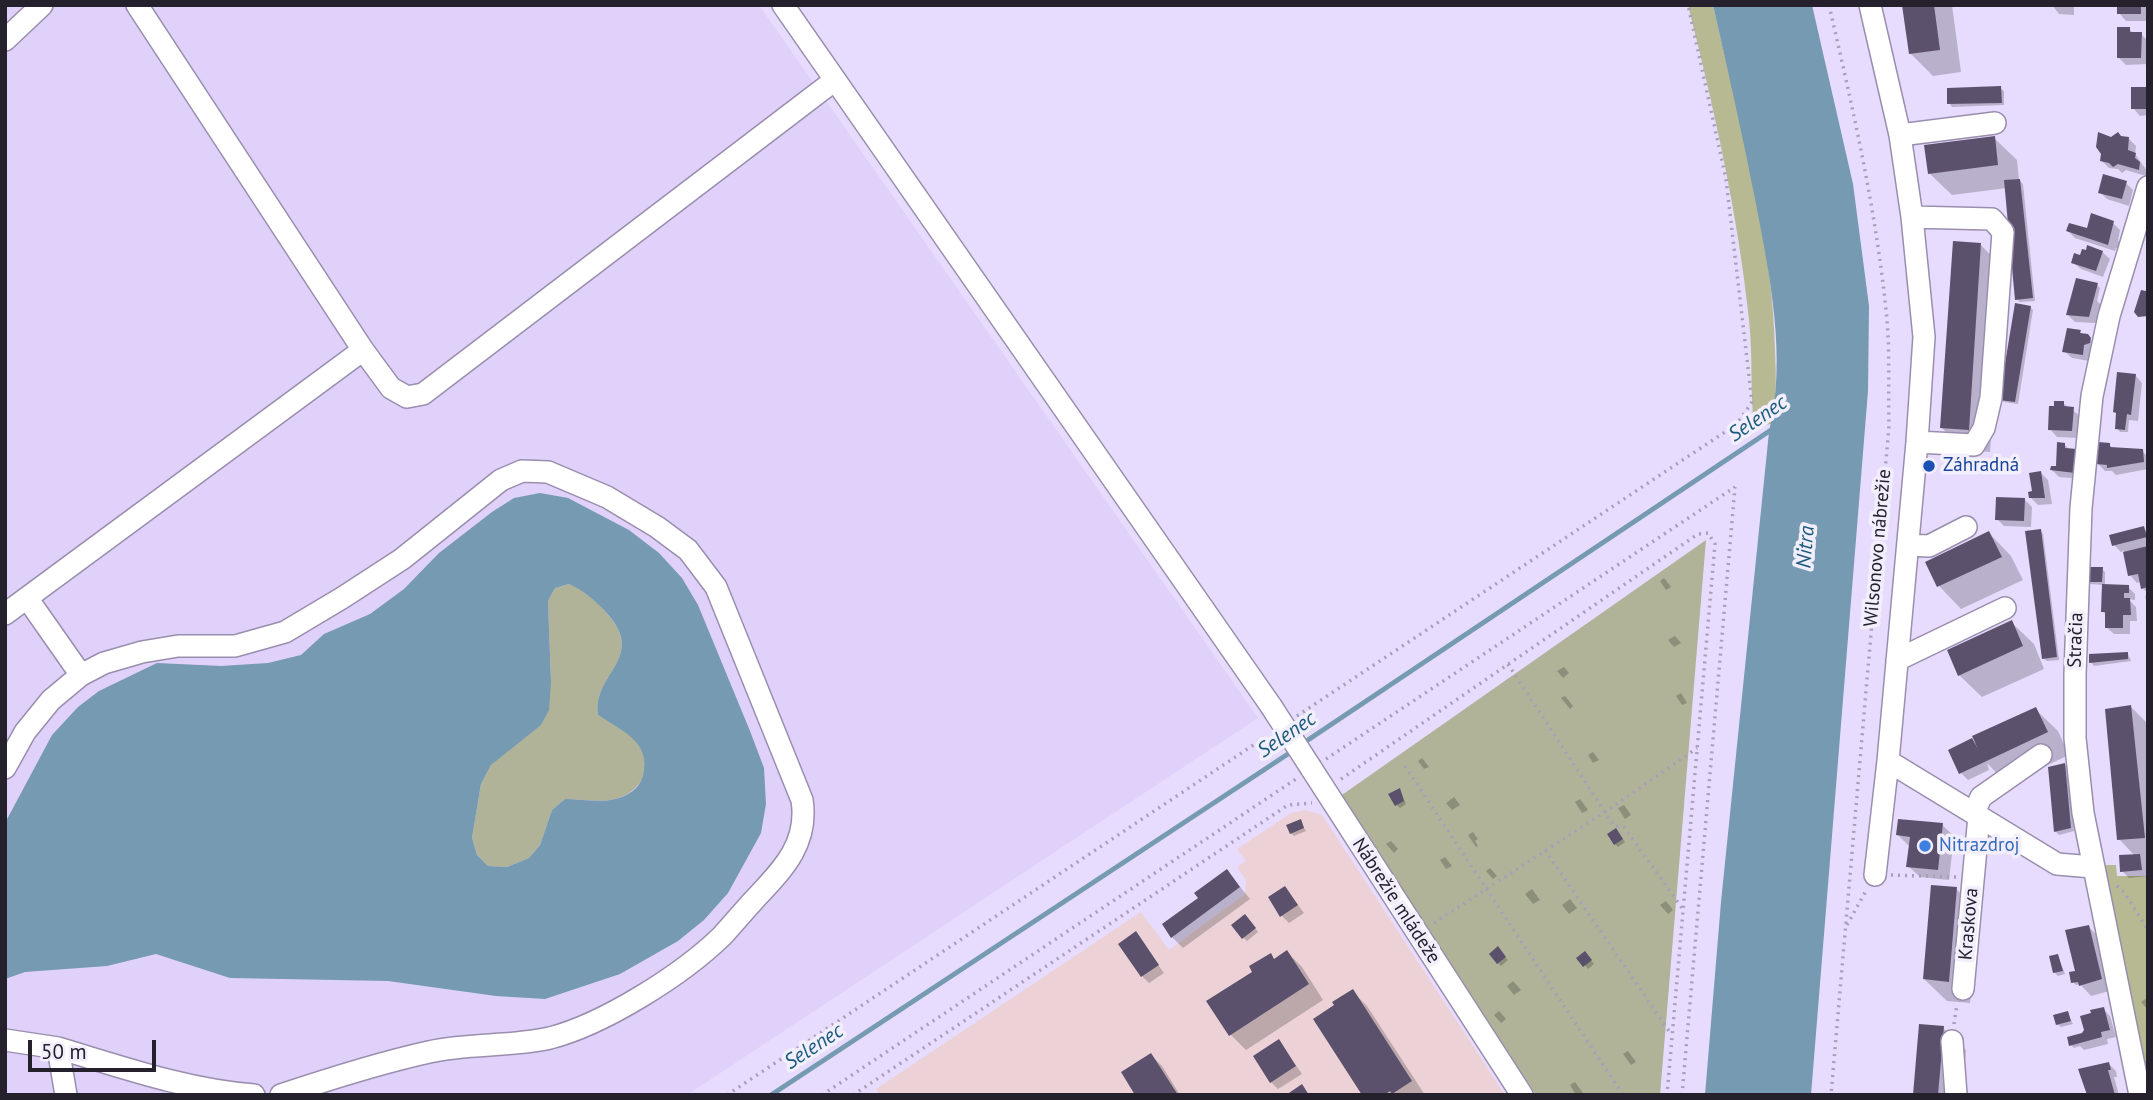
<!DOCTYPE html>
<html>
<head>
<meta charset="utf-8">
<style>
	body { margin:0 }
	#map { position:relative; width:2153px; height:1100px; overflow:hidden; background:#e8dcfe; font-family:"PT Sans",sans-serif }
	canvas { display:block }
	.frame { position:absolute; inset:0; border:7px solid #24202c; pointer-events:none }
	.scale { position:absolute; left:28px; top:1040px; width:128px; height:32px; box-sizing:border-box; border:4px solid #24202c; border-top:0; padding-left:9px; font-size:21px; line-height:24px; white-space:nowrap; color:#24202c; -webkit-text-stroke:5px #f2eefb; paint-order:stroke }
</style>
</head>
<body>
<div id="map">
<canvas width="2153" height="1100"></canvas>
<div class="frame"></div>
<div class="scale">50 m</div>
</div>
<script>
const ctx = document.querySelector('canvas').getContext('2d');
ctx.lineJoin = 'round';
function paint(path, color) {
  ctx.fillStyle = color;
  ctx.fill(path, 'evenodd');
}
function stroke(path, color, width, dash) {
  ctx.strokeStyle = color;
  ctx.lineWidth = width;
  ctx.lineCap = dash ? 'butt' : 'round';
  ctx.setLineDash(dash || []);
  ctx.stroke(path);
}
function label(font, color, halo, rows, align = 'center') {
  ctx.font = font + ' "PT Sans",sans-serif';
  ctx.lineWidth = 7;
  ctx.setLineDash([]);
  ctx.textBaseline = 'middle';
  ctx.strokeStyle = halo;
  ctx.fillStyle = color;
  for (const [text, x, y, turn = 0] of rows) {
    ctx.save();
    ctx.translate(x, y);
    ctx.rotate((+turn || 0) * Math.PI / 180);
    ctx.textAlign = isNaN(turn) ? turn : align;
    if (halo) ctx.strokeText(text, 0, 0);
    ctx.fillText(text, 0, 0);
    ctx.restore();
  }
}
paint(new Path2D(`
	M5,5H759L1258,718L687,1095H5Z`), '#dfd1fa');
paint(new Path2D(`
	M1305,810L1322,815L1505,1095H879L876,1089L1141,912L1169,950L1245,894L1246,880L1237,867L1246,861L1237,849L1291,813Z`), '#ecd1d6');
paint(new Path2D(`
	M1706,540L1660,1095H1536L1339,797Z
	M569,584C583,589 593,599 604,610C650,659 592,672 598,715C612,724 634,734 642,749C654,771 637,794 615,799C600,803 580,799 565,799L552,810L540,845L529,858L507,867L488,866L477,855L472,838L481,784L491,765L505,751L551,681L548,601L555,588Z`), '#b0b398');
paint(new Path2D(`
	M1688,5H1713C1738,116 1773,237 1775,351C1776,376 1777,400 1771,424L1754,427C1750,391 1753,355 1749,320C1738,214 1714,109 1688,5Z
	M2096,865H2116L2117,876H2148V1075Z`), '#b6b991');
paint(new Path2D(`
	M1713,5H1812L1853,184L1869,306L1868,391L1811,1095H1705L1721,902L1769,432C1787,358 1770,277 1756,204C1743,137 1728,71 1713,5Z
	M540,493L568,498L629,530L659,553L682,578L698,605L750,731L764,768L766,804L761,833L728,893L704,920L678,941L620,974L545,999L496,996L388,981L230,978L156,954L107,966L25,972L5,979V823L52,735L78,707L99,691L157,663L221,666L268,663L301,655L324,634L370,614L404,589L439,553L492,512L514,498ZM569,584C583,590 593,599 604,610C650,658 592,672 598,715C622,731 652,742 643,776C639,789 628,796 615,799C600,803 581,799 565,799L552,810L540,845L529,858L507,867L488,866L477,855L472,838L481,784L491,765L541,725L549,710L551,682L548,601L555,588Z`), '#759ab2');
paint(new Path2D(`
	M1904,5H1952L1961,72L1933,76L1910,53Z
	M2052,5H2074V15L2059,14Z
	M2119,5H2148V21H2126L2119,13Z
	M2129,29L2134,34H2141L2148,41V64L2126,65L2119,58Z
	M2000,88L2004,91V105L1952,107L1949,103Z
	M2148,89V115L2140,116L2133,108Z
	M1994,138L2017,160L2019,180L2023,184L2035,301L2020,302L2017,299L2007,188L1952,195L1929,173Z
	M2122,138L2129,139L2136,146L2135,154L2147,171L2146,176L2126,170L2122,173L2118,169L2109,168L2102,161L2111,139Z
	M2126,183L2133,190L2129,206L2107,199L2100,192Z
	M2113,223L2120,230L2118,241L2123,243L2125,251L2116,248L2115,251L2075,238L2068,231H2088Z
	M1981,245L2003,268L1990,452L1964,450L1942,428Z
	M2102,252L2110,259L2103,277L2081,269L2073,262L2081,257Z
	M2097,285L2100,288L2097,301L2101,305L2096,323L2075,322L2068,315Z
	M2030,307L2033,310L2018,404L2004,402L2001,399Z
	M2080,332L2095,344L2089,361L2072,358L2064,351Z
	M2135,375L2142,383L2138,421L2129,420L2128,432H2120L2117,428L2118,415L2115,412Z
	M2063,403L2080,416L2079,438L2057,437L2050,429L2056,408Z
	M2064,444L2070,450L2082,479L2059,477L2052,470L2058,468Z
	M2110,445L2113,449L2142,451L2148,457V469L2116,475L2112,471H2105L2097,463Z
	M2041,473L2048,480L2052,504L2038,505L2031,498Z
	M2025,500L2032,507L2031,527L2004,526L1997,519Z
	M2143,528L2148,533V593L2142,588L2141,582L2137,583L2130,575L2124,551L2121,552L2114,545Z
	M2040,531L2043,534L2059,660L2047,661L2043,658Z
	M1989,533L2011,556L2023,580L1961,609L1939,586L1928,563Z
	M2102,569L2105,572V586L2128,587L2135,594V600L2128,599L2136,607L2137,621H2130V634H2114L2106,627L2107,615L2103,612L2104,585L2090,584L2087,581Z
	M1664,578L1671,587L1666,590L1660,581Z
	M2148,595V609L2145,596Z
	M2011,622L2034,644L2044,669L1982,697L1959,675Z
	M1675,636L1681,643L1674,647L1668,640Z
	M2128,654L2131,661L2094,666L2091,662Z
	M1564,667L1569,673L1563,678L1557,671Z
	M1681,693L1687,703L1682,705L1676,696Z
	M1565,696L1573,706L1570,709L1561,698Z
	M2131,707L2148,724V876L2129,878L2122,871L2135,856L2119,839Z
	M2035,709L2058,731L2069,755L2007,784L1987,763L1989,770L1968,780L1961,773L1972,740L1979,748Z
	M1593,752L1599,760L1593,763L1588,755Z
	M1422,758L1429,767L1424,769L1418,761Z
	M2065,765L2068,768L2074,831L2059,835L2056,832L2050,768Z
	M1400,790L1406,804L1400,808L1397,805Z
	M1454,797L1460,805L1452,810L1446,803Z
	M1580,799L1588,810L1582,813L1575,802Z
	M1624,805L1631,815L1625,819L1618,808Z
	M1300,821L1306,831L1294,836L1291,833Z
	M1942,825L1954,836L1949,880L1920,877L1908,866L1910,847L1898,835Z
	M1473,832L1478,839L1475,841L1478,846L1476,847L1468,835Z
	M1619,834L1625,842L1618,847L1615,844Z
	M1391,841L1398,849L1394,853L1386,844Z
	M1445,857L1452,866L1446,869L1440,860Z
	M1490,868L1497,876L1493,879L1486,871Z
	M1227,871L1250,899L1183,948L1172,937L1200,898Z
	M1285,888L1304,913L1289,923L1282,916Z
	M1532,889L1540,900L1533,904L1525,894Z
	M1956,889L1979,911L1970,1003L1947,1001L1924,979Z
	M1570,899L1577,908L1569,914L1562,905Z
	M1666,901L1673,910L1668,914L1660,905Z
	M1248,919L1258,932L1247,941L1244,938Z
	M2089,927L2100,939L2113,990L2091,996L2080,984L2076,985L2073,982Z
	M1136,934L1164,973L1149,983L1142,976Z
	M1498,949L1508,960L1501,966L1498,963Z
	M1287,952L1302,967L1323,1000L1246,1050L1231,1035L1209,1002L1255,973L1270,955L1275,960Z
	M1585,953L1594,964L1588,969L1579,958Z
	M2058,956L2065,974L2058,976L2055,973Z
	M1513,981L1521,990L1514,995L1507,986Z
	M1352,991L1367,1006L1425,1095H1364Z
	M2148,997V1010L2141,1002Z
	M2103,1009L2110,1016L2116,1037L2107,1039L2108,1044L2084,1050L2080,1046L2074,1048L2071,1045L2083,1035Z
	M1499,1011L1506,1019L1501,1023L1494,1015Z
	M2067,1013L2073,1024L2061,1027L2057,1024Z
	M1943,1028L1966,1050L1962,1095H1914Z
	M1279,1041L1302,1074L1278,1089L1271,1082Z
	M1628,1051L1636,1062L1631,1065L1623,1054Z
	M1151,1055L1162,1066L1180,1095H1137Z
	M2109,1064L2116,1071L2117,1077H2114L2119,1095H2089Z
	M1575,1082L1583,1093L1579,1095H1576L1570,1085Z`), '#0003');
stroke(new Path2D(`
	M1302,744L1774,428
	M771,1095L1294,750`), '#759ab2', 5);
paint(new Path2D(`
	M1902,5H1934L1940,50L1909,54Z
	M2117,5H2141V14H2117Z
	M2117,27H2130V32H2142L2141,58H2117Z
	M2001,86L2002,103L1947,104V88Z
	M2131,87H2148V109H2131Z
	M2098,132L2111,137L2118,132L2121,136L2129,137L2128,150L2136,153L2135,158L2140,162L2139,170L2118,164L2113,167L2109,163L2100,161L2101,154L2096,147Z
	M1995,136L1998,165L1928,174L1924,145Z
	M2103,174L2127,181L2122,199L2098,193Z
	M2020,179L2033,298L2015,300L2004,180Z
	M2091,213L2114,221L2108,245L2066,231L2069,223L2087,228Z
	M1953,241L1981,243L1969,430L1940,428Z
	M2087,245L2103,251L2096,271L2071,263L2074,253L2080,255L2082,249L2086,250Z
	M2076,278L2098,283L2089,317L2066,315Z
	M2148,286V316L2138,317L2134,312L2141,290L2146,291Z
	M2015,303L2031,306L2015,402L1999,400Z
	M2067,328L2081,330L2080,333L2088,334L2091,338L2090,343L2084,345L2083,355L2062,352Z
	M2117,372L2136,374L2131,415L2127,414L2125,430L2115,429L2116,413L2113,412Z
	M2054,401H2064V406L2074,407L2072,431L2048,430L2049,406H2054Z
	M2057,442L2065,443V448L2077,449L2075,473L2050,470L2051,466H2056Z
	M2098,442L2110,443V447L2143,449L2144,462L2107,468V465L2096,464Z
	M2041,471L2045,498H2029L2028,492L2032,491L2029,473Z
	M1996,497L2025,498L2024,521L1995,520Z
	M2144,526L2147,537L2112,546L2109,535Z
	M2041,529L2057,657L2042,659L2025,531Z
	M1989,531L2002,557L1937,587L1925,562Z
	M2148,546V587L2141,589L2138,574L2128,576L2123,552Z
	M2085,567H2103L2102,582H2085Z
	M2102,584L2129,585V593H2124V598H2130L2131,615H2123V628H2105V612H2101Z
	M2012,620L2023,646L1958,676L1947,650Z
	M2128,652V659L2089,663V654Z
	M2131,705L2145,838L2117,840L2105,709Z
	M2036,707L2048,732L1959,774L1948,750L1972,738L1978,749L1972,736Z
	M2065,763L2071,828L2054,832L2048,767Z
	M1400,788L1404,801L1395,806L1388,794Z
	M1301,819L1304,828L1290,834L1286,825Z
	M1898,819L1943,823L1938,870L1906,867L1910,837L1896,835Z
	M1616,828L1623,839L1614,845L1607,834Z
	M2140,854L2142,870L2120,872L2119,855Z
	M1227,869L1240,887L1171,938L1162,924L1198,898L1194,893Z
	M1931,885L1957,887L1949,982L1923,979Z
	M1285,886L1298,905L1280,917L1268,897Z
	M1245,914L1256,928L1242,939L1231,925Z
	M2089,925L2102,979L2079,986L2078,982L2071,983L2069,972L2075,971L2065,930Z
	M1136,931L1159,965L1141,977L1118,944Z
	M1498,946L1506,957L1497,964L1489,954Z
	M1287,950L1309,984L1229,1036L1206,1001L1252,972L1249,966L1271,953L1274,959Z
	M1585,951L1592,960L1583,967L1576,958Z
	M2058,954L2063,971L2053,973L2049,956Z
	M1353,989L1412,1081L1392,1094L1390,1091L1384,1095H1362L1313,1019L1334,1005L1332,1002Z
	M2104,1007L2110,1030L2101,1032L2102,1037L2069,1046L2067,1037L2082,1033L2084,1030L2080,1016L2091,1013L2090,1010Z
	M2068,1011L2071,1021L2056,1025L2053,1015Z
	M1919,1024L1944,1026L1938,1095H1913Z
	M1279,1039L1296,1066L1270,1083L1253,1056Z
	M1151,1053L1178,1095H1135L1121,1072Z
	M2109,1062L2111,1070H2108L2115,1095H2087L2078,1069Z
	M1302,1084L1309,1095H1286Z`), '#5b516d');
const minor = new Path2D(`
	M783,5L1271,706
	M1870,5L1900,135L1912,217L1924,337L1917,442L1888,761L1875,875
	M5,40L42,5
	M1900,135L1995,123
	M1912,217L1992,219L2003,232L1991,398L1984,428L1974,445L1917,442
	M363,350L391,388L407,397L423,394L835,80
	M1908,545L1929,546L1966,527
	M27,598L81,675
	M5,614L363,350L137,5
	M1897,660L2005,608
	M1888,761L2057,864L2093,867
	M5,768L25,732L51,700L81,675L104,663L142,652L178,646H235L285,632L342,598L402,559L501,480L522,471L548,472L607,497L657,527L688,550L716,587L802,800C809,844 782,870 754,900C743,912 733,924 722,936C682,975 604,1024 550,1038C510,1047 468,1043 429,1052C379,1063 329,1079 281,1095
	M1311,768L1522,1095
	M1974,813L1981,797L2041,755
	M1963,989L1979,816
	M5,1040L58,1048
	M1952,1041L1956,1095
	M66,1095L58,1048C122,1067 187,1090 254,1095
	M2140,1095L2083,813L2075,738V674L2081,508L2092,396L2109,316L2148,187`);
stroke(minor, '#9a8eae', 24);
stroke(new Path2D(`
	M1829,5C1853,109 1877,214 1887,320C1890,355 1888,391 1889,426L1831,1095
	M1508,664L1614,826L1624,827L1682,908
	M1297,716L1737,424L1752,402L1726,179L1688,5
	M1326,759L1735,487
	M1405,766L1623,1095
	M1341,779L1698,534L1708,533L1715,544L1667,1095
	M1545,850L1671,1034
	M1891,875L1957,877
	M2117,886L2124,892L2148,930
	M1434,923L1605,812L1697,748
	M1847,925L1867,889
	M1954,1024L1957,1004
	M727,1095L1267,736
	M822,1095L1296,779
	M853,1095L1288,805L1312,803
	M1682,1095L1735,487`), '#a79eb9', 3.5, [2, 5]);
stroke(minor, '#fff', 21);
const minorBridge = new Path2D(`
	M1271,706L1311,768`);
stroke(minorBridge, '#9a8eae', 24, []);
stroke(minorBridge, '#fff', 21);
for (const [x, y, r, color] of [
	[1929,466,7,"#1a4fb4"],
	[1925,846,7,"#3f7fe0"]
]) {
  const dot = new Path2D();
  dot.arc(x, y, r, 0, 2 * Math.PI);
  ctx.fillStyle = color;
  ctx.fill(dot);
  stroke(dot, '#f2eefb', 2.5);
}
label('19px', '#164399', '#f2eefb', [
	["Záhradná",1943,466]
], 'left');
label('19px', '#24202c', '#f2eefb', [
	["Wilsonovo nábrežie",1878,548,-85],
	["Stračia",2076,640,-88],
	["Nábrežie mládeže",1396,901,57],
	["Kraskova",1969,924,-85]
]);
label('19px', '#366cbe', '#f2eefb', [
	["Nitrazdroj",1939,846]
], 'left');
label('italic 21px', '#195a7c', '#f2eefb', [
	["Selenec",1758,419,-34],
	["Nitra",1806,547,-85],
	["Selenec",1287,735,-34],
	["Selenec",814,1047,-33]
]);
</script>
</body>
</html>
